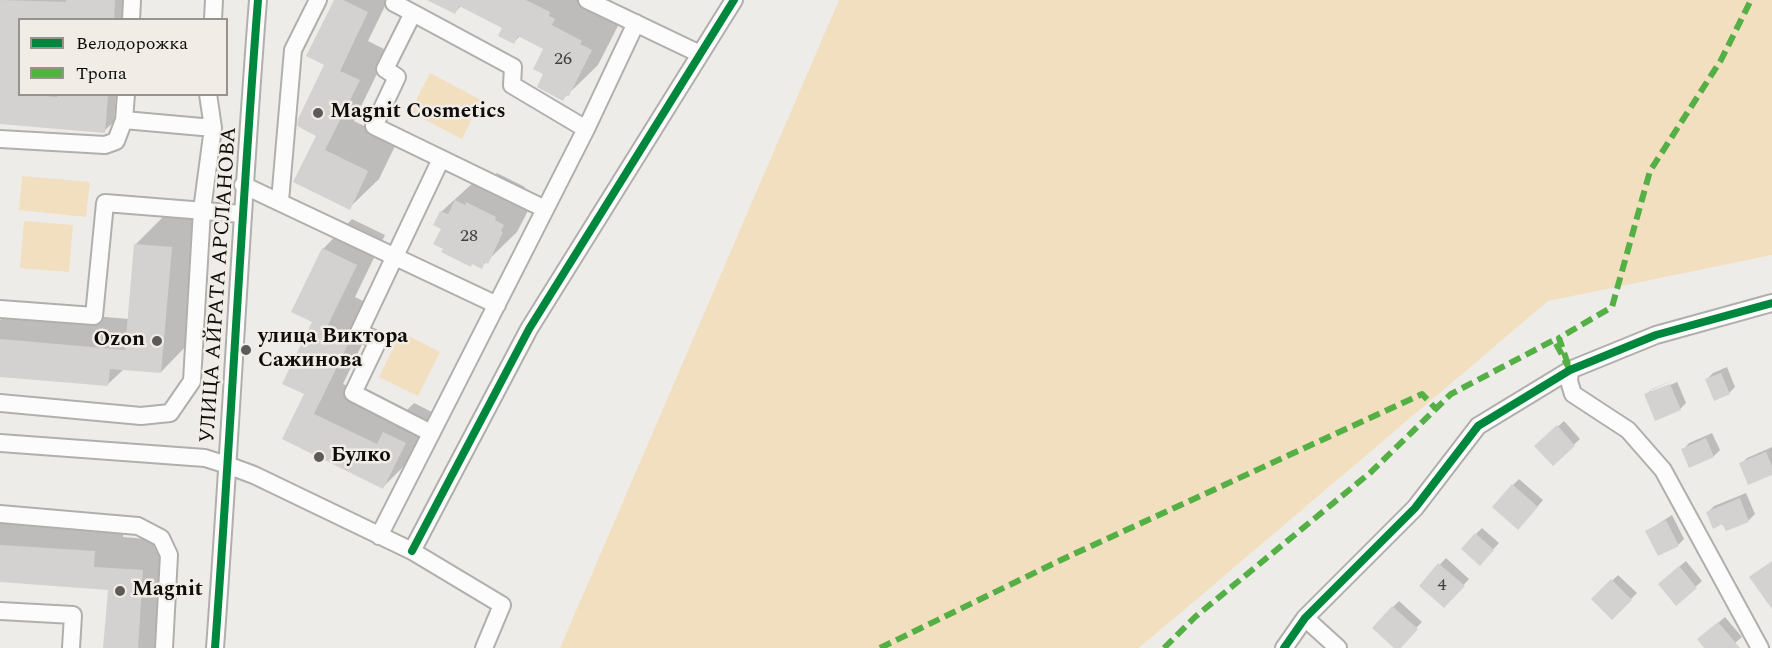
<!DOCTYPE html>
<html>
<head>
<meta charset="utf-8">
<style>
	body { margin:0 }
	#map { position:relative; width:1772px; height:648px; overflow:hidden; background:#eeece9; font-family:Spectral,serif }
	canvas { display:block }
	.legend { position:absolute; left:18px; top:18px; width:210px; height:78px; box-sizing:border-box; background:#f1ede6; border:2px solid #96938e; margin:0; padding:8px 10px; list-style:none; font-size:18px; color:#0e0d0b }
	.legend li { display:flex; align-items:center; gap:12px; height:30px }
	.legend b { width:30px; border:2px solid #96938e }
</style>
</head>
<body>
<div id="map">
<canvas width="1772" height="648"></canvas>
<ul class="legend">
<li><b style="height:8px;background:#00873e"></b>Велодорожка</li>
<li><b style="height:8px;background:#54b044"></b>Тропа</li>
</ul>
</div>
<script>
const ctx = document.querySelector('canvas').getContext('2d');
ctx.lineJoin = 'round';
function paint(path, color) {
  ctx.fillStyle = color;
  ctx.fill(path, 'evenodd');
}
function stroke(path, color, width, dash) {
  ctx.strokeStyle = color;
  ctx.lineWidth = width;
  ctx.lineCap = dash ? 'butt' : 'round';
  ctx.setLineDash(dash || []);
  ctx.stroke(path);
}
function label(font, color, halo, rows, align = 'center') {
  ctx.font = font + ' Spectral,serif';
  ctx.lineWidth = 5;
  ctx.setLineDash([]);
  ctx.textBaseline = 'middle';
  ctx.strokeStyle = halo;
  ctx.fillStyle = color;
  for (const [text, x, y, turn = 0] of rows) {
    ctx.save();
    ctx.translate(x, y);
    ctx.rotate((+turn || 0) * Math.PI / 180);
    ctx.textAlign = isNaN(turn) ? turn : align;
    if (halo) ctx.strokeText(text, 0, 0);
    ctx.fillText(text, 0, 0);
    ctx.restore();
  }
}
paint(new Path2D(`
	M839,0H1772V255L1548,301L1139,648H560Z
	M430,73L481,100L462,139L410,112Z
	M22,176L90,182L86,217L19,210Z
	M24,221L73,225L69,272L20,268Z
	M401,332L440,352L418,396L379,377Z`), '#f2dfbf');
paint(new Path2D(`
	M0,0H123L122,20H20V94H116L114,122L104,131L0,122Z
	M335,0H388L368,41L388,51L354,121L397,142L379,179L349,208L318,135Z
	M444,0H588L621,20L598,65L562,100L545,74V48L520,36L513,43L504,27L461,6L455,12Z
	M486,171L495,175L497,173L525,187L523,190L532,203L517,232L481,267L445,248L441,212Z
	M165,215L201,217L190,342L161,372L124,369L107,385L0,376V320L11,309L129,319L136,244Z
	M352,219L385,235L355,297L379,309L343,384L404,413L414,403L434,413L413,457L383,487L284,439L306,394L323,249Z
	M1727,367L1735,387L1729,393L1707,379L1713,373Z
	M1676,379L1686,403L1680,409L1646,395L1652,389ZM1676,379L1677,382L1651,393V390Z
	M1564,421L1580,439L1553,464L1543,440Z
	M1712,433L1720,450L1714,456L1690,466L1683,450L1689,443Z
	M1772,447V473L1741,464L1747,458Z
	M1519,479L1543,500L1524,522L1513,485Z
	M1746,493L1755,514L1749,520L1727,529L1708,512L1714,506Z
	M0,514L124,522L123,537L172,541L164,648H105L110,589L0,580Z
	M1672,515L1684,539L1678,545L1647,531Z
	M1482,528L1499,543L1486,557L1476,534Z
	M1446,558L1469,579L1450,600L1421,585Z
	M1686,561L1702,581L1677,603L1666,578Z
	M1618,575L1637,593L1612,618L1594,599Z
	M1399,601L1422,622L1396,648L1393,607Z
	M1725,617L1742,637L1729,648H1706L1705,634Z`), '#0003');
paint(new Path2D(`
	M0,0L66,2V0H115L114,20H20L18,94L57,97V94H108L105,133L0,124Z
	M334,0H343L368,12L340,71L360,80L325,150L368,171L350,210L293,182L316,136L297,126L298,119L324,65L306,56Z
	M427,0H526L550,12L549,16L555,19L552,25L582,41L580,44L592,50L569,96L566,95L563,101L537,87L543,74L533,69L543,49L518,36L514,44L498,36L502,28L459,6L455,14Z
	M455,200L465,205L466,202L496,217L495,220L504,225L501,231L503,232L488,264L485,262L482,269L472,264L471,267L441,252L443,249L433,244L441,229L433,225L440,211L448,214Z
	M134,244L172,247L161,373L110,369L108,386L0,377V339L125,350Z
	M322,248L357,265L327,327L351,338L314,414L377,444L383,432L406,443L383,489L282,439L304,394L282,384L312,322L291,312Z
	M1721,373L1730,394L1714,401L1705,379Z
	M1670,384L1681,410L1655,421L1644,394Z
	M1557,425L1575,446L1553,466L1534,446Z
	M1706,438L1714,457L1689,468L1681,449Z
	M1766,452L1772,466V475L1748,485L1739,463Z
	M1512,484L1538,507L1518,530L1492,507Z
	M1740,498L1749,522L1726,531L1722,524L1713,529L1706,512Z
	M1666,520L1679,546L1658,556L1645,531Z
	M1475,533L1494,550L1480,566L1461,549Z
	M0,545L95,551L94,567L143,570L138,648H103L108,590L0,582Z
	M1772,561V609L1749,577Z
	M1438,563L1465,586L1444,608L1419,586Z
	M1679,566L1697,588L1676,606L1658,584Z
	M1611,579L1632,600L1612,620L1591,599Z
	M1392,606L1418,629L1401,648H1394L1372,628Z
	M1718,622L1740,648H1704L1697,639Z`), '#d4d2d0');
const minor = new Path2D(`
	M396,0L394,3L413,13L385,69L397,77L374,126L545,209
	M587,0L700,54
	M413,13L513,67L512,85L586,129
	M131,20L132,0
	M213,20L214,0
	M124,120L126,94
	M0,139L105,145L116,141L124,120L213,128
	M243,185L497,305
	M280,201L293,50L318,0
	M0,309L94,316L105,203L242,214
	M1570,370L1569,381L1573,394L1628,430L1663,470L1760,648
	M0,403L141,416L170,413L192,381L202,210L213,128L208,94
	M431,433L353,393L378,341L359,332L441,159
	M0,443L205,458L227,465L254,475L412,551L502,605L484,648
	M0,514L138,526L161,538L169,555L164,648
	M379,536L586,129L636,23
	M412,551L529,329L734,0
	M0,611L73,615L71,648
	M1305,618L1338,648
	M215,648C231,432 241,216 258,0
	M1284,648L1305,618L1415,508L1478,426L1570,370L1656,335L1772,303`);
stroke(minor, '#b1afac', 20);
stroke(minor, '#fcfcfc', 16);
stroke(new Path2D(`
	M880,648L1061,560L1422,394L1436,409
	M1164,648L1195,617L1371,472L1451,394L1554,340L1570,370L1559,338L1612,307L1650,171L1721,60L1751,0`), '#54b044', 6, [12, 6]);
stroke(new Path2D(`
	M412,551L529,329L734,0
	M215,648C231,432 241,216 258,0
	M1284,648L1305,618L1415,508L1478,426L1570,370L1656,335L1772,303`), '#00873e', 8);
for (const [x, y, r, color] of [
	[318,113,6,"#5c5b59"],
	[157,341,6,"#5c5b59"],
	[246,350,6,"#5c5b59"],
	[319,457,6,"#5c5b59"],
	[120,591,6,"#5c5b59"]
]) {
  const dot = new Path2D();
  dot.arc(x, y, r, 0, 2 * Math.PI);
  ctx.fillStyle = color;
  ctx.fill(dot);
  stroke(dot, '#f1ede6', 2);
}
label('18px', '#42403e', null, [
	["26",563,60],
	["28",469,237],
	["4",1442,586]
]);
label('bold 21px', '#0e0d0b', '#f1ede6', [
	["Magnit Cosmetics",330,113],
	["улица Виктора",258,338],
	["Сажинова",258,362],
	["Ozon",145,341,"right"],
	["Булко",331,457],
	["Magnit",132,591]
], 'left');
label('21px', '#0e0d0b', '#f1ede6', [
	["УЛИЦА АЙРАТА АРСЛАНОВА",220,285,-86]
]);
</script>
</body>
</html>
